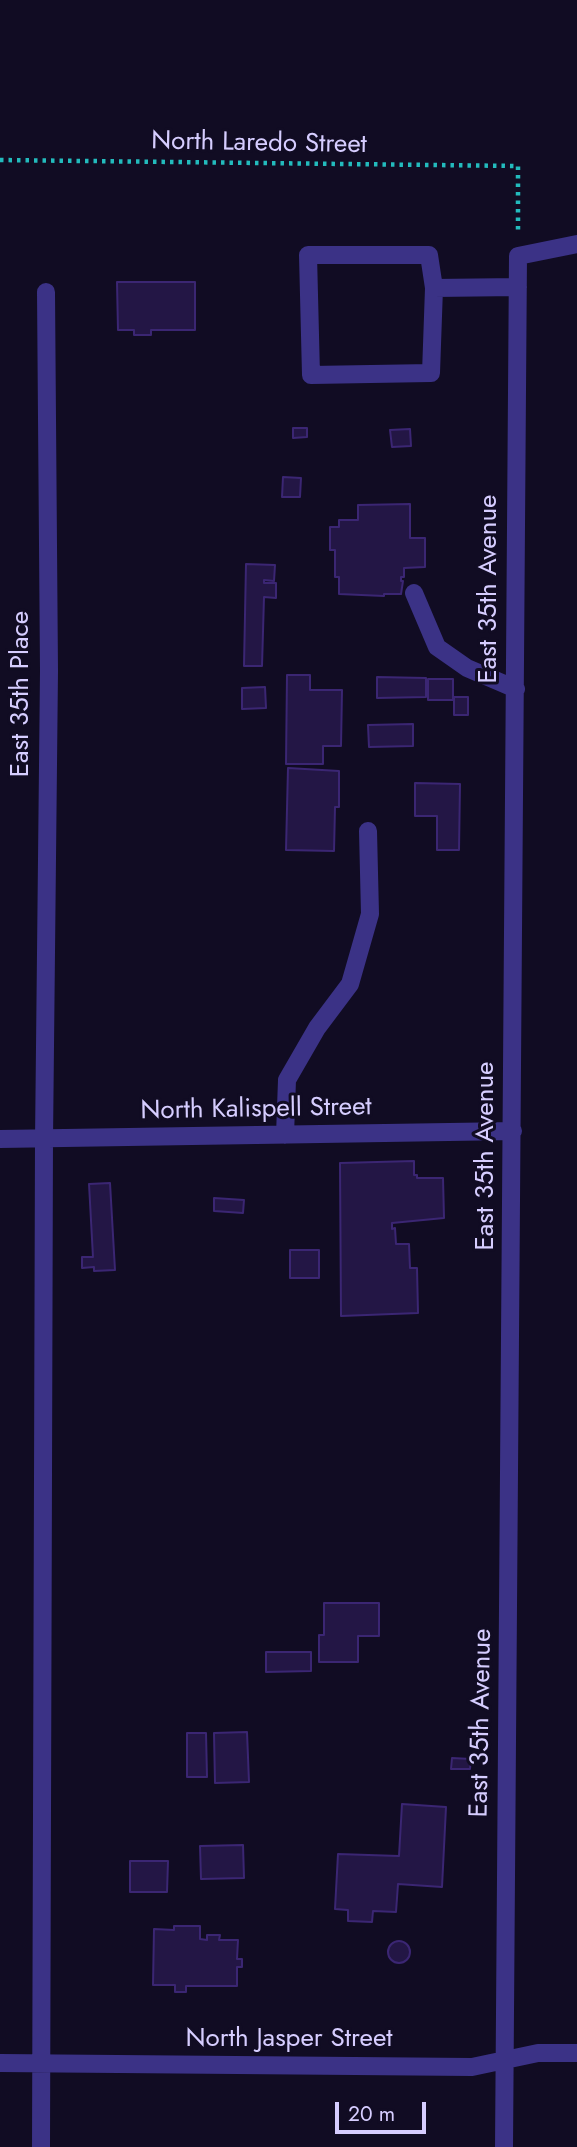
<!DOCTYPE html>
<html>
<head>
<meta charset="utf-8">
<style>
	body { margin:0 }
	#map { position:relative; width:577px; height:2147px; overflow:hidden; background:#110c23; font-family:Jost,sans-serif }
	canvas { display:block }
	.scale { position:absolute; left:335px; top:2102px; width:91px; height:32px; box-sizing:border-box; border:4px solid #d6cdff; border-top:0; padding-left:9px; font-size:21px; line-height:24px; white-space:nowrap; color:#d6cdff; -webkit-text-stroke:5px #110c23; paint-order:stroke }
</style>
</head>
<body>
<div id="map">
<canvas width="577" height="2147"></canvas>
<div class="scale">20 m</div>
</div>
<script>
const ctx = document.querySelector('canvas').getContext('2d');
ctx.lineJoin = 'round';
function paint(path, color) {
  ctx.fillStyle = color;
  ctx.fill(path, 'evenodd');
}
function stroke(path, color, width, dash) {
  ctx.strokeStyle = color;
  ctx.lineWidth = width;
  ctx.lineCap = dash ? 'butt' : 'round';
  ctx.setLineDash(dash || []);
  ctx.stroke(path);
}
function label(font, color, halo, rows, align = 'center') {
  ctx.font = font + ' Jost,sans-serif';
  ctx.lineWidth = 6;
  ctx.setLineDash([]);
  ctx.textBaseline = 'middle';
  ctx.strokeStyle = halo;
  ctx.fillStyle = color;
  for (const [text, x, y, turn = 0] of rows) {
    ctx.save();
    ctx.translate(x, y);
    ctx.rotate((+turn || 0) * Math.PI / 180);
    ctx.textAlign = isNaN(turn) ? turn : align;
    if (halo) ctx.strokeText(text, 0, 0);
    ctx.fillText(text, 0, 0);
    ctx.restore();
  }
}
const building = new Path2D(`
	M117,282H195V330H151V335H134V330H118Z
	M293,428H307V437L293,438Z
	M410,429L411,446L392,447L390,430Z
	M283,477L301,478L300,497H282Z
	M410,504V538H425V567L404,568V577H401V581H403L401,594H384V596L339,594V577H335V550H330V527H339V520H358V505Z
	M246,564L275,565L274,581L264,580V583H276V598L264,597L262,666H244Z
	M287,675H310V690H342L341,746H323V764H286Z
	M377,677L426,678V697L377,698Z
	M428,679H453V700H428Z
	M265,687L266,708L242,709V688Z
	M454,697H468V715H454Z
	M413,724V746L369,747L368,725Z
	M288,768L339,771V807H335L334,851L286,850Z
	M415,783L460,784L459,850H437V816H415Z
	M414,1161V1175H417V1178H443L444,1218L392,1223V1229L395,1228L396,1244H409L410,1268H417L418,1313L341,1316L340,1163Z
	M110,1183L115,1270L94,1271V1267L82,1268V1257H93L89,1184Z
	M214,1198L244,1200L243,1213L214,1211Z
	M290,1250H319V1278H290Z
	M324,1603H379V1636H358V1662H319V1635H324Z
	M266,1652H311V1671L266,1672Z
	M247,1732L249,1782L215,1783L214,1733Z
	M187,1733H206L207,1777H187Z
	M452,1758L471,1759L470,1769H451Z
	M402,1804L446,1807L442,1887L398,1884L396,1912L373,1911L372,1922L348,1921V1910L335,1909L338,1854L399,1856Z
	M243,1845L244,1878L201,1879L200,1846Z
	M130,1861H168L167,1892H130Z
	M174,1926H200V1939L207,1940V1935H220L219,1940H238L237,1959H242V1967H237V1986H186V1992H175V1985H153L154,1929L174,1930Z
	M388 1952a11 11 0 1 1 22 0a11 11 0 1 1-22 0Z`);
paint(building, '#231645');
stroke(building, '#3b2673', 2);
stroke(new Path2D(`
	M0,160L518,166V231`), '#23bbbd', 4.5, [3.5, 5]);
stroke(new Path2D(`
	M434,288L429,255H308L311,375L431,373L434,288L518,287
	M414,593L437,647L467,668L516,689
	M285,1135L287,1080L317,1028L350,984L370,914L368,831
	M0,1139L513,1131
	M0,2063L472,2067L538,2053H577
	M41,2147L44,1140L49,671L46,292
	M504,2147L518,256L577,244`), '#3b3286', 18);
label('26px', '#d6cdff', '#110c23', [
	["North Laredo Street",259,144,1],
	["East 35th Avenue",490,589,-90],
	["East 35th Place",22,694,-90],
	["North Kalispell Street",256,1110,-1],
	["East 35th Avenue",487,1156,-90],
	["East 35th Avenue",482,1723,-89],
	["North Jasper Street",289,2040]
]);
</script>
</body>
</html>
